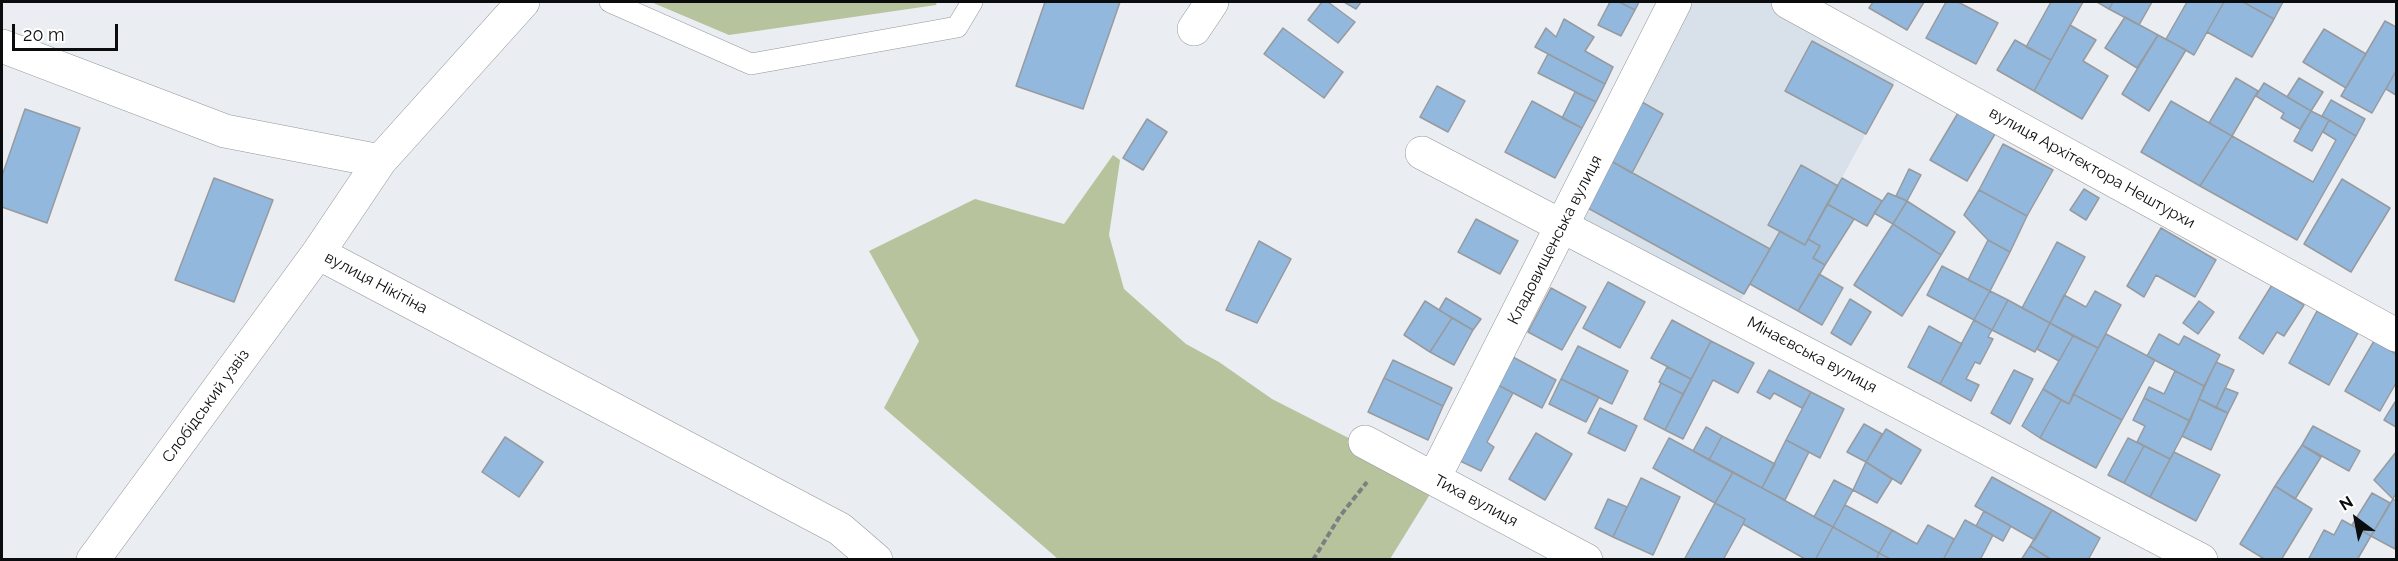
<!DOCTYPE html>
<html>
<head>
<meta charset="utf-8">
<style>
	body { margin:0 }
	#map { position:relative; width:2398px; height:561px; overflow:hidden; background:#eaedf1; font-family:Raleway,sans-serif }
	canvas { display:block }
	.frame { position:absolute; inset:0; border:3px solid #0b0c0d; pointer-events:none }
	.north { position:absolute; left:2326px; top:489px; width:60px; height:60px; -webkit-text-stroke:4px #fff; paint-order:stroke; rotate:328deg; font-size:16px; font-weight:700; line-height:24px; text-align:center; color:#0b0c0d }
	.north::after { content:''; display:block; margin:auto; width:21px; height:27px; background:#0b0c0d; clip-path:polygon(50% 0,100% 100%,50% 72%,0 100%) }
	.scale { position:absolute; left:12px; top:24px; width:106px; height:27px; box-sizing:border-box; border:3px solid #0b0c0d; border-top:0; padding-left:8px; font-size:18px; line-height:21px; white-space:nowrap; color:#0b0c0d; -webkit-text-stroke:4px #fff; paint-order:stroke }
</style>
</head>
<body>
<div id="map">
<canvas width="2398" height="561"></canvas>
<div class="frame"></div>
<div class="north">N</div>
<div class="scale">20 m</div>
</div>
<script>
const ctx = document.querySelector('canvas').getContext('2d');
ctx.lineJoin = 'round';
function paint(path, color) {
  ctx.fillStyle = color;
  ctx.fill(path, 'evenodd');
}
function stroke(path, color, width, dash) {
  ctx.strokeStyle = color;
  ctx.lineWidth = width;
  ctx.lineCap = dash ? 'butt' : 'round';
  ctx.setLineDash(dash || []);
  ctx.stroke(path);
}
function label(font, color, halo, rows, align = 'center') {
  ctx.font = font + ' Raleway,sans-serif';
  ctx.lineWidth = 5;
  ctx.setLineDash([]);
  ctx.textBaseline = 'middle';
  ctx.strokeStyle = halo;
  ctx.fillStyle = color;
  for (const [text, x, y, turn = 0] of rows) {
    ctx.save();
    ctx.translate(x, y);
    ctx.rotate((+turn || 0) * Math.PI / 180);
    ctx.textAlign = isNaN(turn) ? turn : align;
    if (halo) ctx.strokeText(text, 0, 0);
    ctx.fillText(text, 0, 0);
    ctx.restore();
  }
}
paint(new Path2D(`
	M1683,2H1781L1902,68L1805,245L1780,231L1734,312L1563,217Z`), '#d8e1ea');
paint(new Path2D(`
	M651,2H937L936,5L729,35Z
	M1113,155L1120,160L1109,235L1124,289L1186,344L1219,362L1272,399L1437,483L1390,559H1058L884,408L919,341L869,251L975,199L1064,224Z`), '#b6c39d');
const building = new Path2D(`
	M1045,2H1120L1083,109L1016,86Z
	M1322,2H1328L1355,22L1338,43L1308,20Z
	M1344,2H1361L1356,9Z
	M1610,2H1619L1635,10L1621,36L1598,25Z
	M1619,2H1639L1635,10Z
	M1873,2H1924L1907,30L1869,8Z
	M1946,2H1958L1998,23L1976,64L1926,38Z
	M2051,2H2083L2051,60L2026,47Z
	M2097,2H2113L2109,9Z
	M2113,2H2152L2139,25L2109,9Z
	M2187,2H2224L2194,55L2166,39Z
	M2224,2H2243L2274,19L2252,57L2207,32Z
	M2243,2H2283L2274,19Z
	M2125,17L2158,35L2137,68L2105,48Z
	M1564,19L1594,37L1585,51L1613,67L1605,84L1535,47L1546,28L1556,37Z
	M2385,21L2396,27V71L2372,113L2341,96Z
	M2070,25L2096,40L2083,61L2108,76L2082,119L2034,91Z
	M1283,28L1343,72L1324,98L1264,54Z
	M2324,29L2366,54L2346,88L2303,62Z
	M2158,35L2186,50L2149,111L2122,94Z
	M2015,40L2051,60L2034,91L1997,70Z
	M1812,41L1893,85L1866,134L1785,91Z
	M1548,54L1605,84L1596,102L1538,73Z
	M2396,71V95L2386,89Z
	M2236,78L2258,91L2232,136L2209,123Z
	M2299,78L2323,92L2311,111L2287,97Z
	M2264,83L2311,111L2300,129L2281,118L2284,113L2256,96Z
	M1437,86L1465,101L1448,132L1420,117Z
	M1575,92L1596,102L1582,128L1562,118Z
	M2331,100L2365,119L2356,136L2322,116Z
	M1532,101L1582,128L1555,178L1505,152Z
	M2171,101L2232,136L2200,186L2141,152Z
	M1642,102L1663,114L1632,173L1611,161Z
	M25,109L80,128L47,223L2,207V176Z
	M2311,111L2329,120L2312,151L2294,141Z
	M1958,113L1995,134L1967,181L1930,160Z
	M1147,119L1167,132L1143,170L1123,158Z
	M2329,120L2356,136L2297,240L2200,186L2232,136L2313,182L2336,140L2323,132Z
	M2003,144L2053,170L2027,216L1979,190Z
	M1611,161L1770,249L1744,294L1586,207Z
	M1801,165L1838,186L1805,245L1768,225Z
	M1909,169L1921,175L1907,201L1896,196Z
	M214,178L273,200L234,302L175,280Z
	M1842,178L1882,201L1867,226L1827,204Z
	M2342,179L2390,208L2351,272L2304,244Z
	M2084,189L2099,198L2086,220L2070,210Z
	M1979,190L2027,216L2010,252L1988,240L1964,215Z
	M1888,193L1907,201L1893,224L1874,213Z
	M1907,201L1955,232L1941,255L1893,224Z
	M1827,204L1854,219L1825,265L1813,258L1820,246L1808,239Z
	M1476,219L1518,241L1500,274L1458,252Z
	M1893,224L1941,255L1902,316L1854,285Z
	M2161,228L2216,260L2195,297L2156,275L2144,297L2127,286Z
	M1780,231L1805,245L1808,239L1820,246L1813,258L1825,265L1798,311L1750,284Z
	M1988,240L2010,252L1990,291L1968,280Z
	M1259,241L1291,259L1257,323L1226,310Z
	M2057,242L2085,257L2050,323L2022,308Z
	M1942,266L1990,291L1974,320L1927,295Z
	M1819,274L1843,288L1822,325L1798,311Z
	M1608,282L1645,302L1620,348L1583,328Z
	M2272,285L2304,305L2284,336L2277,332L2263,354L2239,338Z
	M1551,288L1586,307L1562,350L1528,332Z
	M1990,291L2008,300L1992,330L1974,320Z
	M2095,291L2121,305L2098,348L2050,323L2064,295L2086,307Z
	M1446,298L1481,319L1473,330L1439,310Z
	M1850,299L1871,312L1851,345L1831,333Z
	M2008,300L2050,323L2035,352L1992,330Z
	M1425,301L1452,318L1430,352L1404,335Z
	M2199,301L2214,312L2198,334L2183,323Z
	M2317,311L2358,333L2329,385L2289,363Z
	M1452,318L1473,330L1454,365L1430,352Z
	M1672,320L1711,341L1691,379L1651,358Z
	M1974,320L1992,330L1988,337L1993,339L1980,364L1975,362L1966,379L1979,385L1971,401L1940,384Z
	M2050,323L2073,336L2059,361L2037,349Z
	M1929,326L1962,344L1940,384L1908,367Z
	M2106,334L2155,360L2122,420L2073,394Z
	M2159,334L2179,345L2184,336L2220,355L2204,386L2147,356Z
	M2073,336L2098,348L2069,404L2043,389Z
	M1711,341L1754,363L1738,393L1713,380L1683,439L1665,430Z
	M2374,341L2396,354V383L2380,411L2345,391Z
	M1578,346L1628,371L1612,404L1561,379Z
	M1511,356L1556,380L1542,408L1496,384Z
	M1393,360L1452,388L1443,406L1384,378Z
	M2216,362L2234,370L2216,408L2199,399Z
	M1667,367L1691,379L1683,394L1659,382Z
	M1769,370L1811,392L1802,408L1774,393L1770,399L1757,392Z
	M2014,370L2033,379L2010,424L1991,413Z
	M2175,371L2204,386L2190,421L2144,398L2149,387L2164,394Z
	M1384,378L1443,406L1428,440L1368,412Z
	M1561,379L1599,397L1586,422L1549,404Z
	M1661,383L1683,394L1665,430L1644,419Z
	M1496,384L1513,393L1487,442L1494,447L1481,471L1456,459Z
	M2225,388L2238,393L2228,413L2216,408Z
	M2043,389L2061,400L2040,438L2022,426Z
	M1811,392L1844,409L1820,458L1786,440Z
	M2073,394L2122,420L2096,468L2040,438L2061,400L2069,404Z
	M2144,398L2190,421L2170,459L2137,442L2145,426L2133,420Z
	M2199,399L2228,413L2211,450L2182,436Z
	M2395,402L2396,404V427L2384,420Z
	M1600,408L1637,426L1625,451L1588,433Z
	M1864,424L1882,434L1866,462L1847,452Z
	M2313,426L2360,451L2349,471L2302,445Z
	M1706,427L1722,436L1709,460L1693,451Z
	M1886,429L1921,450L1901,484L1866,462Z
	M1536,433L1572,454L1545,500L1509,479Z
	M1722,436L1775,464L1762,488L1709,460Z
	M505,437L543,462L519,497L482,472Z
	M1669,438L1733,472L1715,503L1653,468Z
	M2128,438L2144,446L2124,483L2108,475Z
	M1786,440L1809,452L1785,500L1762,488Z
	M2302,445L2321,457L2295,499L2275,486Z
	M2144,446L2170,459L2150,497L2124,483Z
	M2174,452L2220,475L2196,521L2150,497Z
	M2396,452V493L2393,499L2374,480Z
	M1866,462L1892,479L1877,503L1853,490Z
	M1733,472L1833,527L1815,560H1807L1743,524L1745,519L1715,503Z
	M1992,477L2052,510L2035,540L1975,506Z
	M1641,478L1680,497L1653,555L1613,537Z
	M1834,480L1853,490L1833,527L1814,517Z
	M2275,486L2312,509L2281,560H2266L2240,544Z
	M2372,493L2390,503L2371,536L2352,525Z
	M1608,499L1627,507L1613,537L1595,528Z
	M2393,499L2396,501L2395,549L2371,536Z
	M1715,503L1745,519L1743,524L1723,560H1684Z
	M1845,505L1892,530L1879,553L1833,527Z
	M2052,510L2100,538L2088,560H2052L2030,546Z
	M1984,511L2011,526L2003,541L1976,526Z
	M1965,520L1993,535L1980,560H1943Z
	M2342,520L2371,536L2357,560H2308L2324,530L2334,535Z
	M1928,525L1954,539L1943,560H1892L1879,553L1892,530L1917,544Z
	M1833,527L1879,553L1876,560H1815Z
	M2030,546L2047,557L2046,560H2021Z
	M1879,553L1892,560H1876Z`);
paint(building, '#93b8dd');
stroke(building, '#979a9e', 1.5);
const service = new Path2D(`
	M610,2L751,64L957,27L972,2`);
const minor = new Path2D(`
	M1788,2L2396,335
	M1194,29L1212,2
	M2,46L225,131L380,161
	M1422,153L2201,560
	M318,253L840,529L876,560
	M1365,442L1586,560
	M1434,478L1675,2
	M93,560L318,253L380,161L523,2`);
stroke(service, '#939699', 22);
stroke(minor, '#939699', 34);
stroke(new Path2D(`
	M1313,560L1340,516L1367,482`), '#7c7e80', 4, [6, 3]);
stroke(service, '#fff', 21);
stroke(minor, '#fff', 33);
label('16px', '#0b0c0d', '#fff', [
	["вулиця Архітектора Нештурхи",2092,168,29],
	["Кладовищенська вулиця",1555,240,-63],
	["вулиця Нікітіна",376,283,28],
	["Мінаєвська вулиця",1812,355,28],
	["Слобідський узвіз",206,406,-54],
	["Тиха вулиця",1476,501,28]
]);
</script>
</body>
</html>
